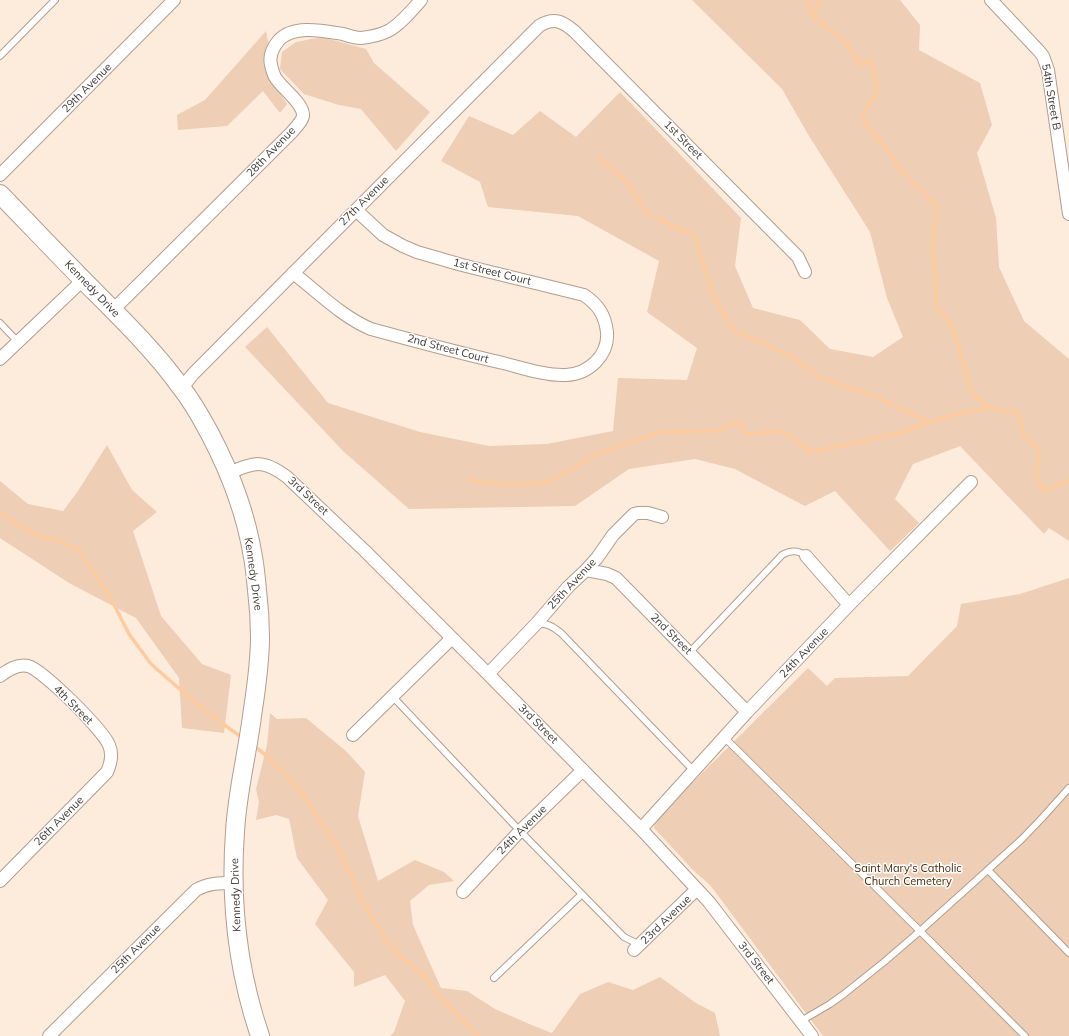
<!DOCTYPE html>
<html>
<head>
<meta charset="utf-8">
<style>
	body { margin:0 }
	canvas { display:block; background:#fdebdc }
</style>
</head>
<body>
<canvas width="1069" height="1036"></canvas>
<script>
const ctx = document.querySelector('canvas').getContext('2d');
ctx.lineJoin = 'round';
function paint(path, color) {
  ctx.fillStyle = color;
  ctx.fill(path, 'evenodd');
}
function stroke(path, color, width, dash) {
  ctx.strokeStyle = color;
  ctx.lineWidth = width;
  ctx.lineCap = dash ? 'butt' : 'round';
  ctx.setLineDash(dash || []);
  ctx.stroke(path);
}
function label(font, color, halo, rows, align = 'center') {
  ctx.font = font + ' Mulish,sans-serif';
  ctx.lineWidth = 3;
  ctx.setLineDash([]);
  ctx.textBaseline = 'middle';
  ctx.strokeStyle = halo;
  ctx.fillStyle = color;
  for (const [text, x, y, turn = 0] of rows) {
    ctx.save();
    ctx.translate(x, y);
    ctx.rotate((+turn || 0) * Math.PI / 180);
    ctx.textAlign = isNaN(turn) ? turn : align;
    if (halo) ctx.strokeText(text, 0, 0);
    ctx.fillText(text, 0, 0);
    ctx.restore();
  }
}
paint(new Path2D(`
	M692,0H900L920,25L919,50L980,83L992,125L977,153L996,218L999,267L1024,321L1069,359V541L1049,528L1044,534L960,446L913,464L895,499L919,523L890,551L835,491L805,506L735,469L695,459L629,469L575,506L409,509L343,451L245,347L267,327L328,403L420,432L489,446L547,444L613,431L618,378L687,380L697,348L647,312L659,261L578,216L488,207L480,182L441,161L469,116L513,135L540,111L576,137L620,92L741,218L735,266L753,308L800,320L830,349L873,357L903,337L887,298L870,232L809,136L782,89Z
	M266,31L268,41L265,70L287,104L280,113L263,91L227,126L178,130L177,115L205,100Z
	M322,37L366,49L374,63L430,112L396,151L361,109L339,105L304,94L280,69L282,52L296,42Z
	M107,445L132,490L157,512L133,531L161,616L202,664L231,675L224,733L182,728L179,678L136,618L69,583L0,538V481L28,504L63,511L78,491Z
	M1069,578V1036H823L710,885L695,872L654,828L655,823L668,807L808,668L827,686L835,678L908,676L957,626L961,604L1020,594Z
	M270,713L277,719L306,718L347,752L365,772L358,816L378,881L415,860L444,872L454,881L429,885L410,901L413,925L441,988L467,991L495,1009L534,1026L552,1033L580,994L608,982L633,990L660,977L696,1003L715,1013L720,1036H390L394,1032L405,1001L385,975L354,987V972L315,924L328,900L297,858L289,819L276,815L256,820L259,802L256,789L267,745Z`), '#eeceb4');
stroke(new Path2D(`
	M808,0L813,16L846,43L860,65L870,60L878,91L862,116L875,136L888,150L901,170L937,206L932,249L935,267L936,306L952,325L972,393L989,408L1019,413L1024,435L1039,449L1036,475L1043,491L1069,480
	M813,16L821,0
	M599,158L628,183L647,214L694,235L713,294L733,330L793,357L820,378L872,395L930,422
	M469,480L510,485L548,482L600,453L659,432L718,431L739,421L745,434L782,431L812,452L904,432L930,422L954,415L989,408
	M0,512L11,521L36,535L56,540L79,550L110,597L129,634L151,664L205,711L244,739
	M254,746L267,756L298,788L337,846L365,906L386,940L402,958L424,975L438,995L478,1036`), '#fecb9f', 3.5);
const lane = new Path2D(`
	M0,56L55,0
	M0,323L18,342
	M538,624C548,623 553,627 561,633L690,767L695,770
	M690,652L782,555C791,550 798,550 806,556
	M393,697L520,831L624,937L640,945
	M725,738L920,931L1025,1036
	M988,870L1069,953
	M494,978L582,894
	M801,1021L830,1004L844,994L884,962L920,931L1022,839L1043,817L1069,788`);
const street = new Path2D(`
	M991,0L1039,51L1043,56L1048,70L1069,214
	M0,175L174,0
	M293,273C318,292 342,317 371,329C415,341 459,353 503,363C523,368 546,376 566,375C589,374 609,355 607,332C605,314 597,304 584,295L462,265L417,252L403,246L383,235L356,210
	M113,310L291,133C295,128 302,122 303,116C304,103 281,88 275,77C273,73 272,69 271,65C269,56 273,47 279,40C294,24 324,31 343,34C349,36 355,38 361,38C370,37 380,35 388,31C400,25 412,10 421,0
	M0,359L83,280
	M182,388L193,374L539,26C554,17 562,21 574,31L798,257L805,272
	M229,473C255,462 263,459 287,477L365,551L488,674L641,829L709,902L812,1036
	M806,556L849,605
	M586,570L607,574L616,578L747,712
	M488,674L536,624L568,587L586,570L597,558L613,535L634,514L638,513H648L662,517
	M0,676C8,670 17,664 28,666C43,670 103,730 109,745C113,754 111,763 107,772L0,881
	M353,735L452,638
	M641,829L747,712L849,605L971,482
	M463,892L520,831L583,770
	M634,950L697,889
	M49,1036L196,890C208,883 220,883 233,883`);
const secondary = new Path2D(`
	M0,194C33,228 65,262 98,295C127,324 156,353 180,386C192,401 201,417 210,434C230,472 246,514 253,557C255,568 256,579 257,590C259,606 260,621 260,637C260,663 256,690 252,716C247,755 237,793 235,832C230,900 238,971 260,1036`);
stroke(lane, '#b29e8d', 8);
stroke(street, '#b29e8d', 14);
stroke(secondary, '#b29e8d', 20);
stroke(lane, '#fff', 6);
stroke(street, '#fff', 12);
stroke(secondary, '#fff', 18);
label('11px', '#3f3730', '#fff', [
	["29th Avenue",87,88,-45],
	["54th Street B",1051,97,80],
	["1st Street",683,140,45],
	["28th Avenue",271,152,-46],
	["27th Avenue",364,201,-45],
	["1st Street Court",492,272,14],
	["Kennedy Drive",92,289,46],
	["2nd Street Court",448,349,15],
	["3rd Street",308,496,43],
	["Kennedy Drive",253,574,82],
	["25th Avenue",572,584,-47],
	["2nd Street",671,634,45],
	["24th Avenue",804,653,-46],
	["4th Street",73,705,45],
	["3rd Street",538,724,45],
	["26th Avenue",59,821,-45],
	["24th Avenue",522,830,-45],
	["Kennedy Drive",236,895,-92],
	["23rd Avenue",666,920,-44],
	["25th Avenue",136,949,-45],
	["3rd Street",756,963,52]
]);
label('11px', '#482804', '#fff', [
	["Saint Mary's Catholic",908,869],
	["Church Cemetery",908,882]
]);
</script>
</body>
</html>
